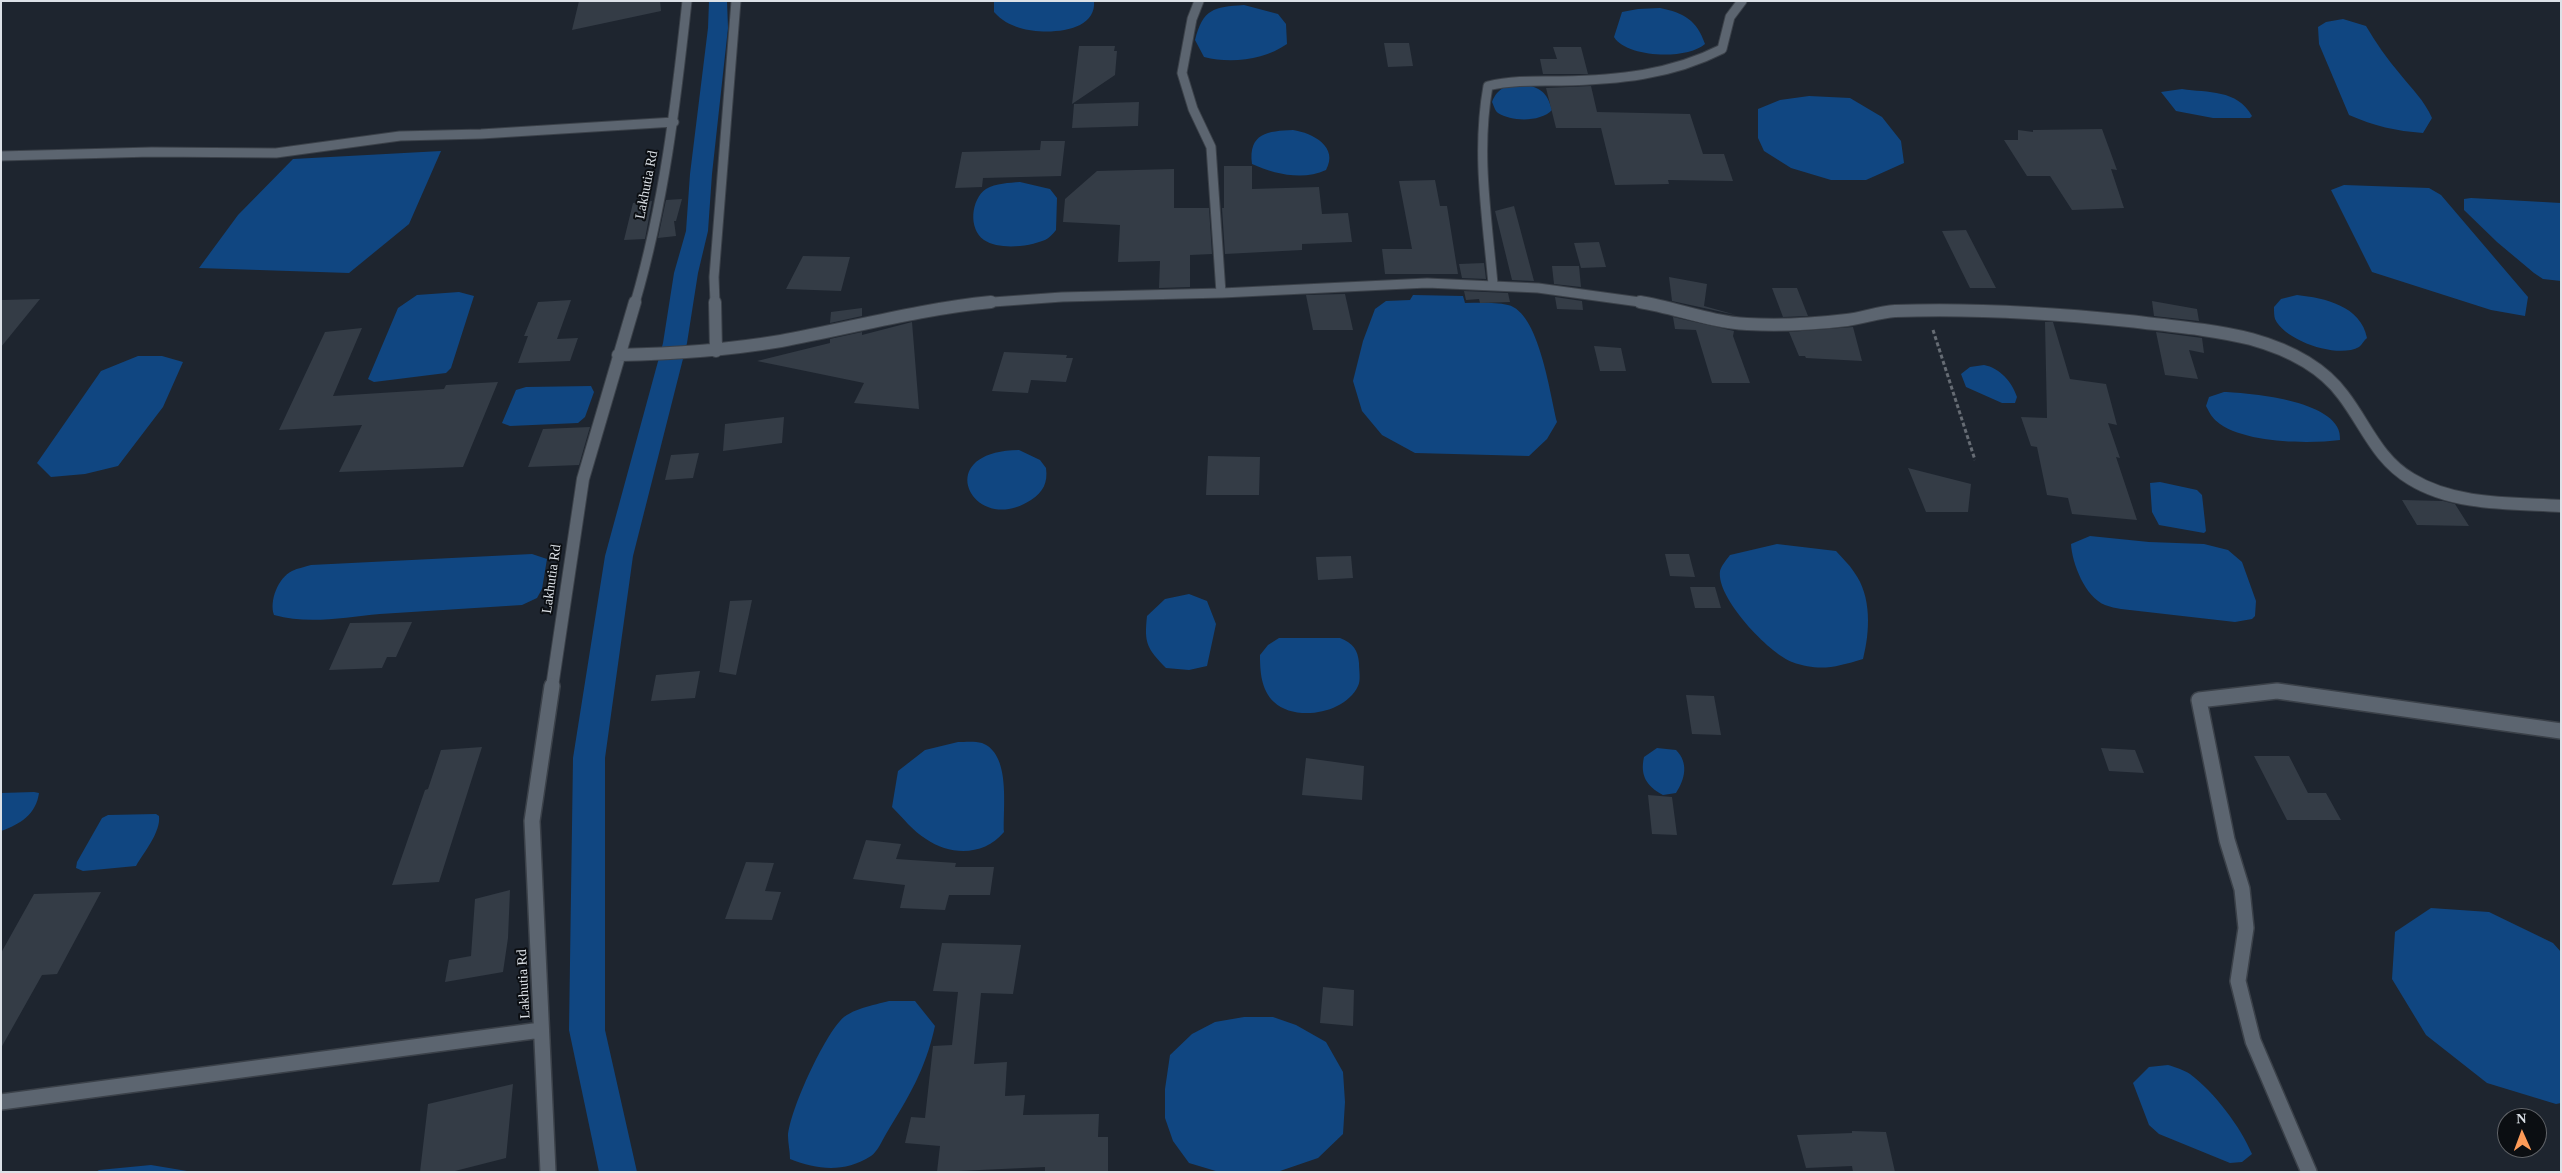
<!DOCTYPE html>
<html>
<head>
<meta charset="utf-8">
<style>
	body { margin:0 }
	#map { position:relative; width:2562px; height:1173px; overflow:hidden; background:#1e252f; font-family:Georgia,serif }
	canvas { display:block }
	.frame { position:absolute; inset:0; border:2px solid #dce1e7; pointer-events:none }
	.north { position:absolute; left:2497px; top:1108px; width:50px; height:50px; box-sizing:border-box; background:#0b0e12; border:1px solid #5f6267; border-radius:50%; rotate:358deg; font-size:14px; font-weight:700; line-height:20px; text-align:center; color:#dce1e7 }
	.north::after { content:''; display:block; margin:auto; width:18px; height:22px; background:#fe9b58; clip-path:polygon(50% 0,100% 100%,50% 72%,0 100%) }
</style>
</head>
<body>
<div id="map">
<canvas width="2562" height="1173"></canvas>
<div class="frame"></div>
<div class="north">N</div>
</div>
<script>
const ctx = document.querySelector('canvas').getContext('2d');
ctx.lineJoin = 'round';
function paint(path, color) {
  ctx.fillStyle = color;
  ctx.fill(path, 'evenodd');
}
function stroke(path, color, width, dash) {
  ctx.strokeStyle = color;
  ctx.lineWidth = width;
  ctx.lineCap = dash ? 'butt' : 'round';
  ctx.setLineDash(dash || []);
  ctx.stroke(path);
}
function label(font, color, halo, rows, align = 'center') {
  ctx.font = font + ' Georgia,serif';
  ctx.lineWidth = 4;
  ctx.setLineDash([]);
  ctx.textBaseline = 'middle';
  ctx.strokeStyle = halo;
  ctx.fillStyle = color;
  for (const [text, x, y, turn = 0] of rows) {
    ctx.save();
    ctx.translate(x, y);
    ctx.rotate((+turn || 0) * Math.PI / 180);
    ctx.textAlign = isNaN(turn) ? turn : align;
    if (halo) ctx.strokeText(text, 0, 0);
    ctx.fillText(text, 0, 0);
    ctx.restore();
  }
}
paint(new Path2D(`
	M994,1H1094C1097,34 1043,35 1020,28C1010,25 1001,20 994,12Z
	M1244,5L1278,14L1286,24L1287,44C1264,60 1231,64 1204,57L1195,40C1203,9 1213,7 1244,5Z
	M1660,8C1684,13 1697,20 1705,44C1687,60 1627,58 1614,37L1622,12L1638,9Z
	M2343,19L2366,26C2376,43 2387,59 2400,74C2412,89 2424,100 2432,118L2423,133C2396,131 2374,126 2349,115L2319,44L2318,27L2326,22Z
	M1523,84C1541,88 1547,92 1552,110C1541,122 1512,122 1498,113C1495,111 1494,106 1492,102C1498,87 1507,85 1523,84Z
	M2182,89C2208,93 2237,89 2252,116L2250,118H2213L2176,111L2161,92Z
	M1809,96L1850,98L1882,117L1901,141L1904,163L1866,180H1831L1791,168L1764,151L1758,138V109L1780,100Z
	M1293,130C1313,133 1339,147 1326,170C1303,181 1274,174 1252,164C1248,133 1268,131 1293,130Z
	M441,151L409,224L349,273L199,268L238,215L293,159Z
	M1020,182L1050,189L1057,198L1056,230C1053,234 1049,238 1045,240C1028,247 999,250 984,240C968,229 971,199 986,189C996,183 1009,183 1020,182Z
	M2344,185L2429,188L2441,195L2528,297L2525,316L2491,310L2372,272L2331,190Z
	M2471,198L2561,203V281L2543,279L2534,273L2497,242L2464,210V199Z
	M459,292L474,296L451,368L446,373L374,382L368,379L398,308L417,295Z
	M1413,295L1463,296L1465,303C1479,303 1494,302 1508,305C1539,312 1550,394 1557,422L1547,439L1529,456L1415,453L1382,435L1362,411L1353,381L1363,341L1375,309L1386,301L1410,300Z
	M2297,295C2325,298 2361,306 2367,338C2364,340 2362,345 2359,347C2338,359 2285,341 2275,319C2274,316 2274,311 2274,307L2281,299Z
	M138,356H162L183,362L163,407L118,466L85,474L51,477L37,463L101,371Z
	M1984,365C2000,368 2012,382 2017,397L2015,403H2002L1966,387L1961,374L1970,367Z
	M591,386L594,392L585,417L578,423L510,426L502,423L516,390L526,387Z
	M2224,392C2251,393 2344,401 2340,440C2308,444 2247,443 2220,424C2213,419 2210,414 2206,406L2209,397Z
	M1019,450L1040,460L1046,468C1048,483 1043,492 1031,500C974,538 928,451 1019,450Z
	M2160,482L2197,490L2202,495L2206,531L2204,533L2159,525L2152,512L2150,483Z
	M2090,536L2149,542L2204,544L2228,550L2242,562L2256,601L2255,616L2252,619L2235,622L2121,609C2116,608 2110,607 2105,605C2085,597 2072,563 2071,544Z
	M1777,544L1836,551C1842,558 1849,564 1854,572C1872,596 1870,632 1863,659C1836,667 1820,672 1792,662C1769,653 1716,598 1720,571C1721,566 1727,559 1730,555Z
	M532,554L547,559L542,589L537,598L522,605C475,608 427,611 380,614C345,617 309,625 274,615C269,601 278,578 292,571C298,568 305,567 311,565Z
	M1189,594L1207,601L1216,624L1207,666L1189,670L1166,668C1147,648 1144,644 1147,616L1165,599Z
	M1279,638H1340C1353,643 1358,650 1359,663C1359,670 1361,681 1358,686C1345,714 1295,722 1274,702C1261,690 1260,671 1260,655L1268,645Z
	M958,742C965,742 975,741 982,743C1011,754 1003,806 1004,832C984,856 951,856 926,839C913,831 903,818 892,807L898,771L925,750Z
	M1657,748L1676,750C1689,763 1685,779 1676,793L1663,795C1646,786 1640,775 1644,757Z
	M34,792L39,793C36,814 21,824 1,831V793Z
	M156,814L159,816C161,832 144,852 136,866L83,871L76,868L77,862L102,818L108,815Z
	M2431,908L2489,912L2553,943L2561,952V1103L2556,1104L2487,1083L2426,1035L2392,979L2395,932Z
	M889,1001H915L935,1026C925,1071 909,1096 886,1134C882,1141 877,1152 871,1156C844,1173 818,1170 790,1159C790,1151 788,1143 788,1136C790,1110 822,1041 840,1021C850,1009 874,1005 889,1001Z
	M1244,1017H1273L1296,1025L1326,1042L1343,1072L1345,1102L1343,1134L1318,1158L1280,1171L1219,1172L1189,1163L1173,1141L1165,1118V1089L1170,1055L1192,1034L1215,1022Z
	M2168,1065C2175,1067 2184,1070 2190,1074C2215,1093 2240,1126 2252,1154L2242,1162L2230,1163L2159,1134L2149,1125L2133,1083L2149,1067Z
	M151,1165L193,1172H96L99,1170Z`), '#104681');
paint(new Path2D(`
	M709,1H727L728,28L712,174L708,231L698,273L687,343L633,556L605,758V1030L637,1172H599L569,1030L573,758L605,556L663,343L674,273L686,231L690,174L708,28Z`), '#104681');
paint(new Path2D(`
	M579,1H660L661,11L572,30Z
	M1384,43H1409L1413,66L1388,67Z
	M1079,46H1115L1114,51H1117L1115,75L1072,104Z
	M1553,47H1581L1588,74H1543L1540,59H1557Z
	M1591,86L1597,112L1690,114L1703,154H1724L1733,181L1668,180L1669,184L1615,185L1601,128H1556L1546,88Z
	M1139,102L1138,126L1072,128L1074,104Z
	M2102,129L2117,170L2111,169L2124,208L2072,210L2050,176H2027L2004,140H2018V130L2033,132V130Z
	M1041,141H1065L1061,176L983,178L982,187L955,188L962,152L1040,150Z
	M1224,166H1252V189L1319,187L1322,214L1348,213L1352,242L1302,244V250L1225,254L1222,208H1224Z
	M1174,169V208H1209L1212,254L1190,255V287L1159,288L1160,261L1118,262L1120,225L1063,222L1065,199L1097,171Z
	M1435,180L1440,206H1447L1458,274H1385L1382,249H1412L1399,181Z
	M682,199L676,221H674L676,236L658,238L666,200Z
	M652,201L645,239L624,240L633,203Z
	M1514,206L1534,281L1512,280L1495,211Z
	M1966,230L1996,288H1970L1942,231Z
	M1599,242L1606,267L1581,268L1574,243Z
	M803,256L850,257L841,291L786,289Z
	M1484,263L1486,279L1462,278L1459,264Z
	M1552,266H1579L1581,287L1554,284Z
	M1669,277L1707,284L1704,306L1736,315L1672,301Z
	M1772,288H1797L1808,316L1783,317Z
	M1464,291L1508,293L1510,302L1480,303L1479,299L1466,300Z
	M1345,294L1353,330H1313L1306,295Z
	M1555,297L1582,301L1583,310L1557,309Z
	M40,299L1,347L2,300Z
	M571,300L557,339L578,338L570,361L518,363L528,336H524L538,302Z
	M2152,301L2197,309L2199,321L2154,316Z
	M862,308V316L830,323L831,312Z
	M1673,317L1734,331L1733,336L1750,383H1712L1696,330L1675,329Z
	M912,322L919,409L854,403L864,383L757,361L830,343V339L862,332V335Z
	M2045,322H2053L2070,379L2106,384L2117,425L2108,423L2120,458L2116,457L2137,520L2072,514L2068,498L2047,495L2037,447L2031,446L2021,417L2047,418Z
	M1853,327L1862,361L1806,358L1805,356H1799L1789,332Z
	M362,328L333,396L444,389L446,385L498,382L463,467L339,472L362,425L279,430L325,332Z
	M2156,332L2202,338L2204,353L2189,350L2198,379L2165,375Z
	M1594,346L1621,348L1626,371H1600Z
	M1004,352L1067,355L1066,358H1073L1066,382L1031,380L1028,393L992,391Z
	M784,417L782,443L723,451L725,424Z
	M590,427L579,465L528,467L543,429Z
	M699,453L693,478L665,480L671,455Z
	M1208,456L1260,457L1259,495H1206Z
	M1908,468L1971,484L1968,512H1926Z
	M2402,500L2443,501L2455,504L2469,526L2417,525Z
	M1665,554H1689L1695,577L1670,576Z
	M1351,556L1353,578L1318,580L1316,557Z
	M1690,587H1715L1721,608H1695Z
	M752,600L736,675L719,672L730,601Z
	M412,622L396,657H387L382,668L329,670L350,623Z
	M700,671L695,698L651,701L656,675Z
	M1686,695L1714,696L1721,735L1692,734Z
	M482,747L439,882L392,885L425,790L428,789L441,750Z
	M2101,748L2135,750L2144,773L2109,771Z
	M2254,756H2289L2308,793H2326L2341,820H2287Z
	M1306,758L1364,766L1362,800L1302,795Z
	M1648,795L1672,797L1677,835L1652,834Z
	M866,840L901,844L896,859L956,863L955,867H994L990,895H949L945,910L900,908L905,885L853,879Z
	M746,862L774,863L765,891L781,892L772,920L725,919Z
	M510,890L508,938L503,972L445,982L449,960L471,956L475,899Z
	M101,892L57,974L42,975L1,1048V953L34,894Z
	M942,943L1021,945L1013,994L981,993L974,1064L1007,1062L1005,1096L1025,1095L1023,1115L1099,1114L1098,1137H1108V1172H1045V1167L937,1172L940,1146L905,1143L911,1117L925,1118L933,1046L952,1045L958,992L933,991Z
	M1323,987L1354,990L1353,1026L1320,1023Z
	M513,1084L506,1158L451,1172H420L428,1104Z
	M1852,1131L1886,1132L1895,1172H1853L1852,1166L1806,1168L1797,1135L1852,1133Z`), '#343c46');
const minorFar2 = new Path2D(`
	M1199,1L1192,19L1182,73L1193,109L1211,147L1221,293
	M1,156L152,152L276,153L400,136L481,134L674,122
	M1493,284C1487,217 1476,153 1488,86C1512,80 1536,81 1561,81C1617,80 1671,75 1722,49L1730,17L1742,1
	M635,303C664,204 676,103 687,1
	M715,303L714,277L736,1
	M979,303L1062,297L1222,293L1427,283L1538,288L1647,303`);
const minorFar1 = new Path2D(`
	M715,302L716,351
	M1640,302C1676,308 1711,322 1747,324C1780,326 1814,324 1847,320C1863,318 1879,312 1895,311C1973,308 2051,313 2129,321C2170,326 2211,329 2251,339C2287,349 2321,365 2343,395C2366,425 2377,459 2411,479C2455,506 2512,503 2561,506
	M618,355C673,354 727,350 781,341C851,328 920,309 991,302
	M552,687L583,479L635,302`);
const minor = new Path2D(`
	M1,1102L541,1030
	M548,1172L532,821L552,686
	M2309,1172L2253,1041L2238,981L2246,928L2242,889L2227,840L2199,700L2277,691L2561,731`);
stroke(minorFar2, '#3b4149', 11);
stroke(minorFar1, '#3b4149', 14);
stroke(minor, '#3b4149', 18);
stroke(new Path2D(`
	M1933,330L1975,460`), '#666c74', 3, [4, 2.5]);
stroke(minorFar2, '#5c6570', 9);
stroke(minorFar1, '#5c6570', 12);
stroke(minor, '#5c6570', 15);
label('14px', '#dce1e7', '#0b0e12', [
	["Lakhutia Rd",647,185,-79],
	["Lakhutia Rd",552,579,-82],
	["Lakhutia Rd",524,984,-93]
]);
</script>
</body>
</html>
